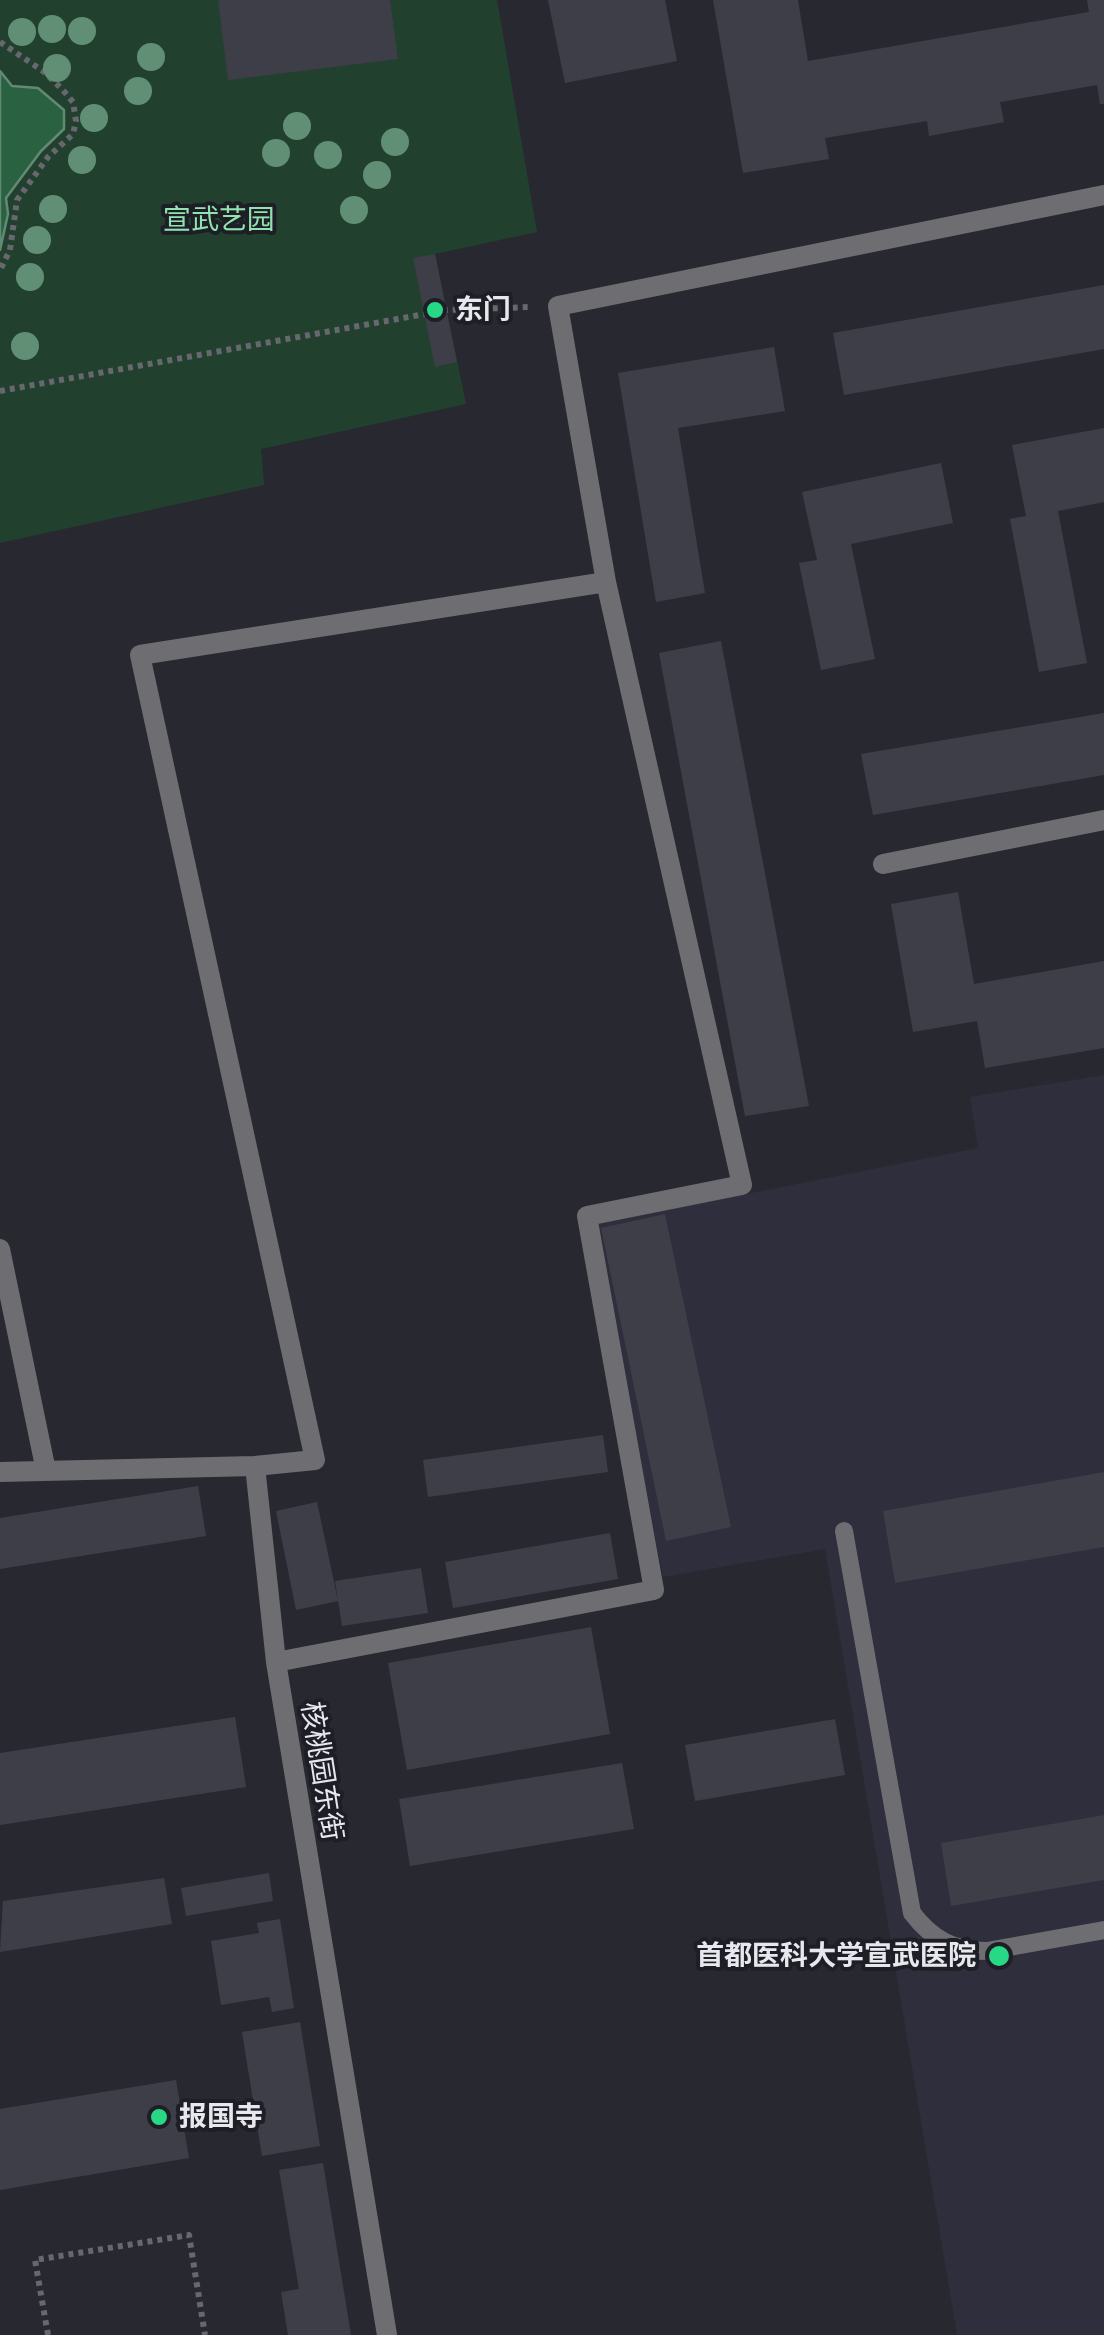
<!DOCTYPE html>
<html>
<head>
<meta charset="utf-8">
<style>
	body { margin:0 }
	canvas { display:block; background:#282830 }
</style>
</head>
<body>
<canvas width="1104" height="2335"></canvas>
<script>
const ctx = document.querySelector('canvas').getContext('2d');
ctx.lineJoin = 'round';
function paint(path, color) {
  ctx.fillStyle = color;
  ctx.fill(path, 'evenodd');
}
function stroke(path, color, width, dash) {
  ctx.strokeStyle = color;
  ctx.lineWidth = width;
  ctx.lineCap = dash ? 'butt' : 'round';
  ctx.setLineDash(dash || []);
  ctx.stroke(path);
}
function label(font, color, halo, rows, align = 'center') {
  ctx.font = font + ' Commissioner,"Noto Sans SC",sans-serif';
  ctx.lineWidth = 8;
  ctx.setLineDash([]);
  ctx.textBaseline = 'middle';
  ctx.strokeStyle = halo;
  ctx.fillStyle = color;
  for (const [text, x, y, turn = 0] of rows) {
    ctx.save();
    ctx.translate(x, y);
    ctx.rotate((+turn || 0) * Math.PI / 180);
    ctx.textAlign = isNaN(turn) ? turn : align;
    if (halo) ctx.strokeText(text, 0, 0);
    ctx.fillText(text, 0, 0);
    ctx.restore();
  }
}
paint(new Path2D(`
	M1104,1075V2335H957L825,1549L663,1577L596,1224L978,1148L970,1097Z`), '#2e2e3c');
paint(new Path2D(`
	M0,0H497L537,232L435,254L466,404L261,449L264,485L0,543Z`), '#21412e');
const water = new Path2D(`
	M0,71L12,86L38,88L64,110V129L41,151L6,198L8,214L0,250Z`);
paint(water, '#296141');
stroke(water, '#628975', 2.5);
paint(new Path2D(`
	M218,0H390L398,59L228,80Z
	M548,0H665L677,61L565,83Z
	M713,0H798L808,61L1089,12L1087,0H1104V104H1100L1097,85L1000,102L1004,122L929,136L927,121L825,138L829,159L743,173Z
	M435,254L457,362L435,367L413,258Z
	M1104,285V349L844,395L833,333Z
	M774,347L785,411L678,428L705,593L656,602L618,373Z
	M1104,428V502L1058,511L1087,663L1039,672L1010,519L1026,516L1012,445Z
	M941,463L953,523L851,544L875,659L821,670L799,563L817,560L802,492Z
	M721,641L809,1106L745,1116L659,653Z
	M1104,713V775L873,815L861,754Z
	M958,892L974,984L1104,961V1048L985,1068L977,1021L913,1032L891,904Z
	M665,1214L731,1527L666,1541L601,1228Z
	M603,1435L608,1472L428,1497L423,1460Z
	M1104,1472V1547L895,1583L883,1511Z
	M198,1486L206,1536L0,1569V1518Z
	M317,1502L338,1601L296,1610L276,1511Z
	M610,1533L618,1579L453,1608L445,1562Z
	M421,1568L428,1613L342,1626L335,1581Z
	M591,1627L610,1734L407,1770L388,1663Z
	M235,1717L246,1787L0,1825V1753Z
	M835,1719L845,1775L695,1801L685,1745Z
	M622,1763L634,1829L410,1866L399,1799Z
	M1104,1815V1880L951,1906L941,1843Z
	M269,1873L273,1901L186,1916L181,1888Z
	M164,1878L172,1924L0,1952L3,1901Z
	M280,1919L294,2008L272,2012L269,1997L221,2005L211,1941L259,1933L257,1923Z
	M300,2022L320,2146L262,2156L242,2032Z
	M176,2080L189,2158L0,2190V2109Z
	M323,2163L351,2335H288L281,2292L299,2289L279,2170Z`), '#3d3e47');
stroke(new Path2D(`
	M0,42L43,71L62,89L73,102L76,121L73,134L48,157L17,200L10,250L0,270
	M0,391L447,310L531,307
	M48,2335L35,2260L189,2235L205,2335`), '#67676f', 6, [5, 5]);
stroke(new Path2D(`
	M844,1531L912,1913C932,1939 953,1951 987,1951L1104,1930`), '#6e6e72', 18);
stroke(new Path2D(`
	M883,864L1104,820
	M0,1249L46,1471
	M255,1466L315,1460L140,655L606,582
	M0,1472L255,1466L276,1662L387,2335
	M276,1662L654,1590L587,1216L742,1185L606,582L558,306L1104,195`), '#6e6e72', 20);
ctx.fillStyle = '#618f76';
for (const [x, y] of [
	[52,29],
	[82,31],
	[22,32],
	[151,57],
	[57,68],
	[138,91],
	[94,118],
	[297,126],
	[395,142],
	[276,153],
	[328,155],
	[82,160],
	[377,175],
	[53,209],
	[354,210],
	[37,240],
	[30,277],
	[25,346]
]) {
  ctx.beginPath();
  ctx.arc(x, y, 14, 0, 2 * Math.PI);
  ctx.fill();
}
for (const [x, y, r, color] of [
	[435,310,10,"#27d885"],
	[999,1956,12,"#27d885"],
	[159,2117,10,"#27d885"]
]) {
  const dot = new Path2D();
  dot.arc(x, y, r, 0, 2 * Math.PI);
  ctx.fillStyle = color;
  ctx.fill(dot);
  stroke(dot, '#1e1f26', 4);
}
label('28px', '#90e3af', '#1e1f26', [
	["宣武艺园",219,220]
]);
label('bold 28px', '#e7e7ed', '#1e1f26', [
	["东门",455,310],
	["首都医科大学宣武医院",976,1956,"right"],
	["报国寺",179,2117]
], 'left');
label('28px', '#e7e7ed', '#1e1f26', [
	["核桃园东街",322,1771,81]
]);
</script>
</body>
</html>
